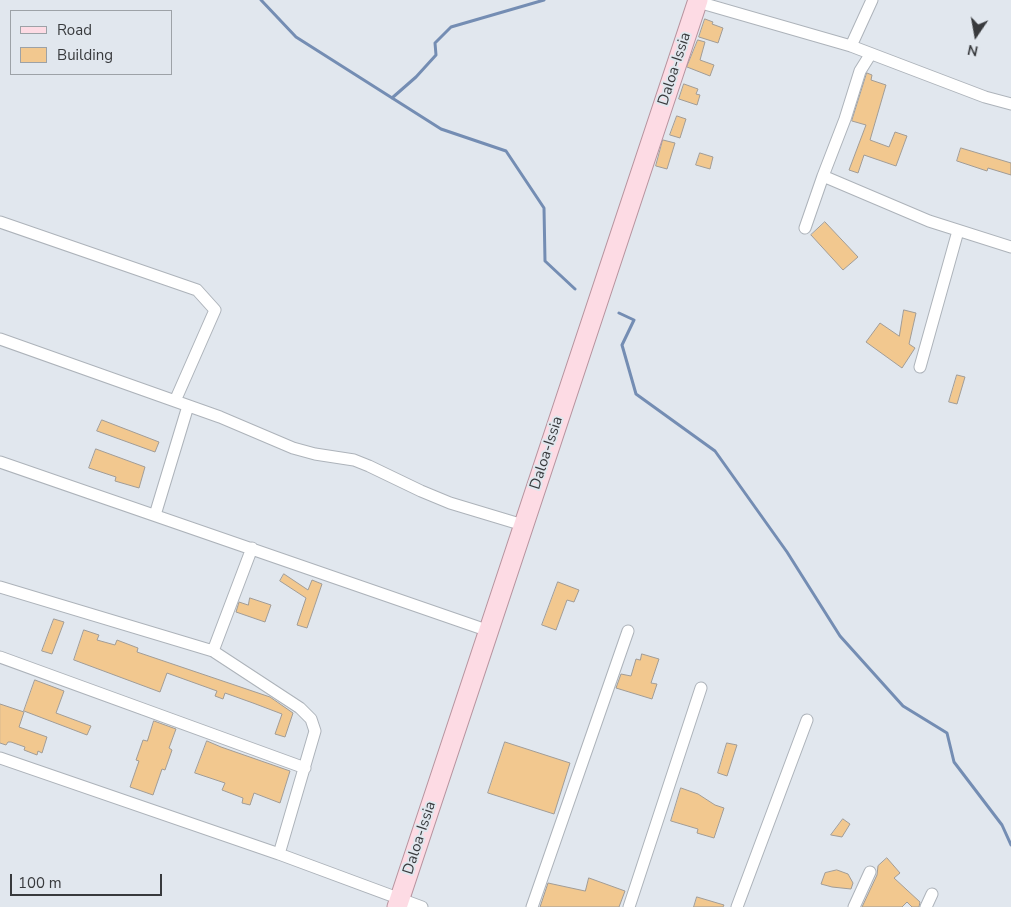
<!DOCTYPE html>
<html>
<head>
<meta charset="utf-8">
<style>
	body { margin:0 }
	#map { position:relative; width:1011px; height:907px; overflow:hidden; background:#e1e7ee; font-family:"Nunito Sans",sans-serif }
	canvas { display:block }
	.legend { position:absolute; left:10px; top:10px; width:162px; height:65px; box-sizing:border-box; background:#e1e7ee; border:1px solid #9da2a7; margin:0; padding:6px 9px; list-style:none; font-size:15px; color:#383a3d }
	.legend li { display:flex; align-items:center; gap:10px; height:25px }
	.legend b { width:25px; border:1px solid #9da2a7 }
	.north { position:absolute; left:951px; top:10px; width:50px; height:50px; -webkit-text-stroke:4px #e1e7ee; paint-order:stroke; rotate:192deg; font-size:14px; font-weight:700; line-height:20px; text-align:center; color:#383a3d }
	.north::after { content:''; display:block; margin:auto; width:18px; height:22px; background:#383a3d; clip-path:polygon(50% 0,100% 100%,50% 72%,0 100%) }
	.scale { position:absolute; left:10px; top:874px; width:152px; height:22px; box-sizing:border-box; border:2px solid #383a3d; border-top:0; padding-left:6px; font-size:15px; line-height:18px; white-space:nowrap; color:#383a3d; -webkit-text-stroke:4px #e1e7ee; paint-order:stroke }
</style>
</head>
<body>
<div id="map">
<canvas width="1011" height="907"></canvas>
<ul class="legend">
<li><b style="height:6px;background:#fddbe4"></b>Road</li>
<li><b style="height:14px;background:#f2c88f"></b>Building</li>
</ul>
<div class="north">N</div>
<div class="scale">100 m</div>
</div>
<script>
const ctx = document.querySelector('canvas').getContext('2d');
ctx.lineJoin = 'round';
function stroke(path, color, width, dash) {
  ctx.strokeStyle = color;
  ctx.lineWidth = width;
  ctx.lineCap = dash ? 'butt' : 'round';
  ctx.setLineDash(dash || []);
  ctx.stroke(path);
}
function paint(path, color) {
  ctx.fillStyle = color;
  ctx.fill(path, 'evenodd');
}
function label(font, color, halo, rows, align = 'center') {
  ctx.font = font + ' "Nunito Sans",sans-serif';
  ctx.lineWidth = 4;
  ctx.setLineDash([]);
  ctx.textBaseline = 'middle';
  ctx.strokeStyle = halo;
  ctx.fillStyle = color;
  for (const [text, x, y, turn = 0] of rows) {
    ctx.save();
    ctx.translate(x, y);
    ctx.rotate((+turn || 0) * Math.PI / 180);
    ctx.textAlign = isNaN(turn) ? turn : align;
    if (halo) ctx.strokeText(text, 0, 0);
    ctx.fillText(text, 0, 0);
    ctx.restore();
  }
}
stroke(new Path2D(`
	M261,0L296,37L441,129L506,151L544,208L545,261L575,289
	M392,98L416,77L436,55L435,43L451,27L544,0
	M619,313L634,320L622,345L636,394L715,451L787,552L840,636L903,706L947,733L954,762L1002,825L1011,845`), '#748db3', 3);
const building = new Path2D(`
	M705,19L713,22L712,24L723,28L718,43L699,37Z
	M698,40L705,42L700,60L714,65L710,76L687,67Z
	M867,73L872,75L871,80L886,85L870,140L889,147L895,132L907,136L896,166L864,155L858,173L849,170L866,125L852,121Z
	M684,84L698,89L696,94L700,95L697,105L679,99Z
	M677,116L686,119L680,138L670,135Z
	M663,140L675,143L667,169L656,166Z
	M961,148L1011,163V175L988,168L987,171L957,161Z
	M700,153L713,157L710,169L696,165Z
	M825,222L858,257L843,270L811,235Z
	M904,310L916,313L909,344L915,348L902,368L866,342L880,323L899,336Z
	M957,375L965,377L957,404L949,402Z
	M102,420L159,442L155,452L97,431Z
	M96,449L145,467L139,488L115,481L116,477L89,468Z
	M284,574L308,590L312,580L322,584L307,628L297,625L306,598L280,581Z
	M558,582L579,590L574,602L567,600L556,630L542,625Z
	M250,598L271,605L265,622L236,612L239,602L248,605Z
	M54,619L64,622L52,654L42,651Z
	M84,630L99,635L97,640L115,645L117,640L138,648L137,652L270,697L293,713L285,737L275,734L282,714L253,703L225,693L223,699L215,696L217,691L167,673L160,692L74,660Z
	M642,654L659,659L651,683L657,684L652,699L616,688L621,674L631,676L636,659L640,660Z
	M35,680L64,691L56,713L91,726L87,735L24,711Z
	M0,704L24,712L19,727L47,737L42,753L38,751L37,755L24,750L25,747L11,742H8L6,745L0,743Z
	M154,721L176,729L169,748L172,750L165,770L162,769L153,795L130,787L139,761L136,760L143,740L147,741Z
	M207,741L221,747L290,771L280,803L254,793L250,805L242,803L243,798L222,790L225,783L195,773Z
	M505,742L570,763L554,814L488,793Z
	M727,743L737,745L727,776L718,773Z
	M681,788L698,794L715,805L724,808L714,838L697,833L698,829L671,821Z
	M843,819L850,824L842,837L831,835Z
	M887,858L900,873L894,878L920,902L919,907H912L907,902L902,907H862L877,875L878,866Z
	M837,870L848,874L853,883L851,889L832,887L821,884L825,873Z
	M589,878L625,891L619,907H540L548,883L585,891Z
	M697,897L724,905L723,907H694Z`);
paint(building, '#f2c88f');
stroke(building, '#a19c96', 1);
const street = new Path2D(`
	M698,2L851,46L985,97L1011,104
	M851,46L872,0
	M823,176L929,221L1011,247
	M0,222L197,290L215,310L175,401
	M805,228L823,176L845,119L860,71L870,55
	M0,339L220,417L293,448L315,454L354,460L369,466L421,491L450,503L523,525
	M920,367L958,231
	M0,462L489,631
	M155,515L188,406
	M0,587L213,651L300,708L311,719L315,731L279,854
	M213,651L252,548
	M0,657L305,768
	M0,758L279,854L422,907
	M532,907L628,631
	M629,907L701,688
	M737,907L807,720
	M854,907L870,872
	M926,907L932,894`);
const primary = new Path2D(`
	M397,907L698,0`);
stroke(street, '#adb3ba', 13);
stroke(primary, '#b7939e', 21);
stroke(street, '#fff', 11);
stroke(primary, '#fddbe4', 19);
label('15px', '#383a3d', '#e1e7ee', [
	["Daloa-Issia",675,69,-72],
	["Daloa-Issia",547,453,-72],
	["Daloa-Issia",420,838,-72]
]);
</script>
</body>
</html>
